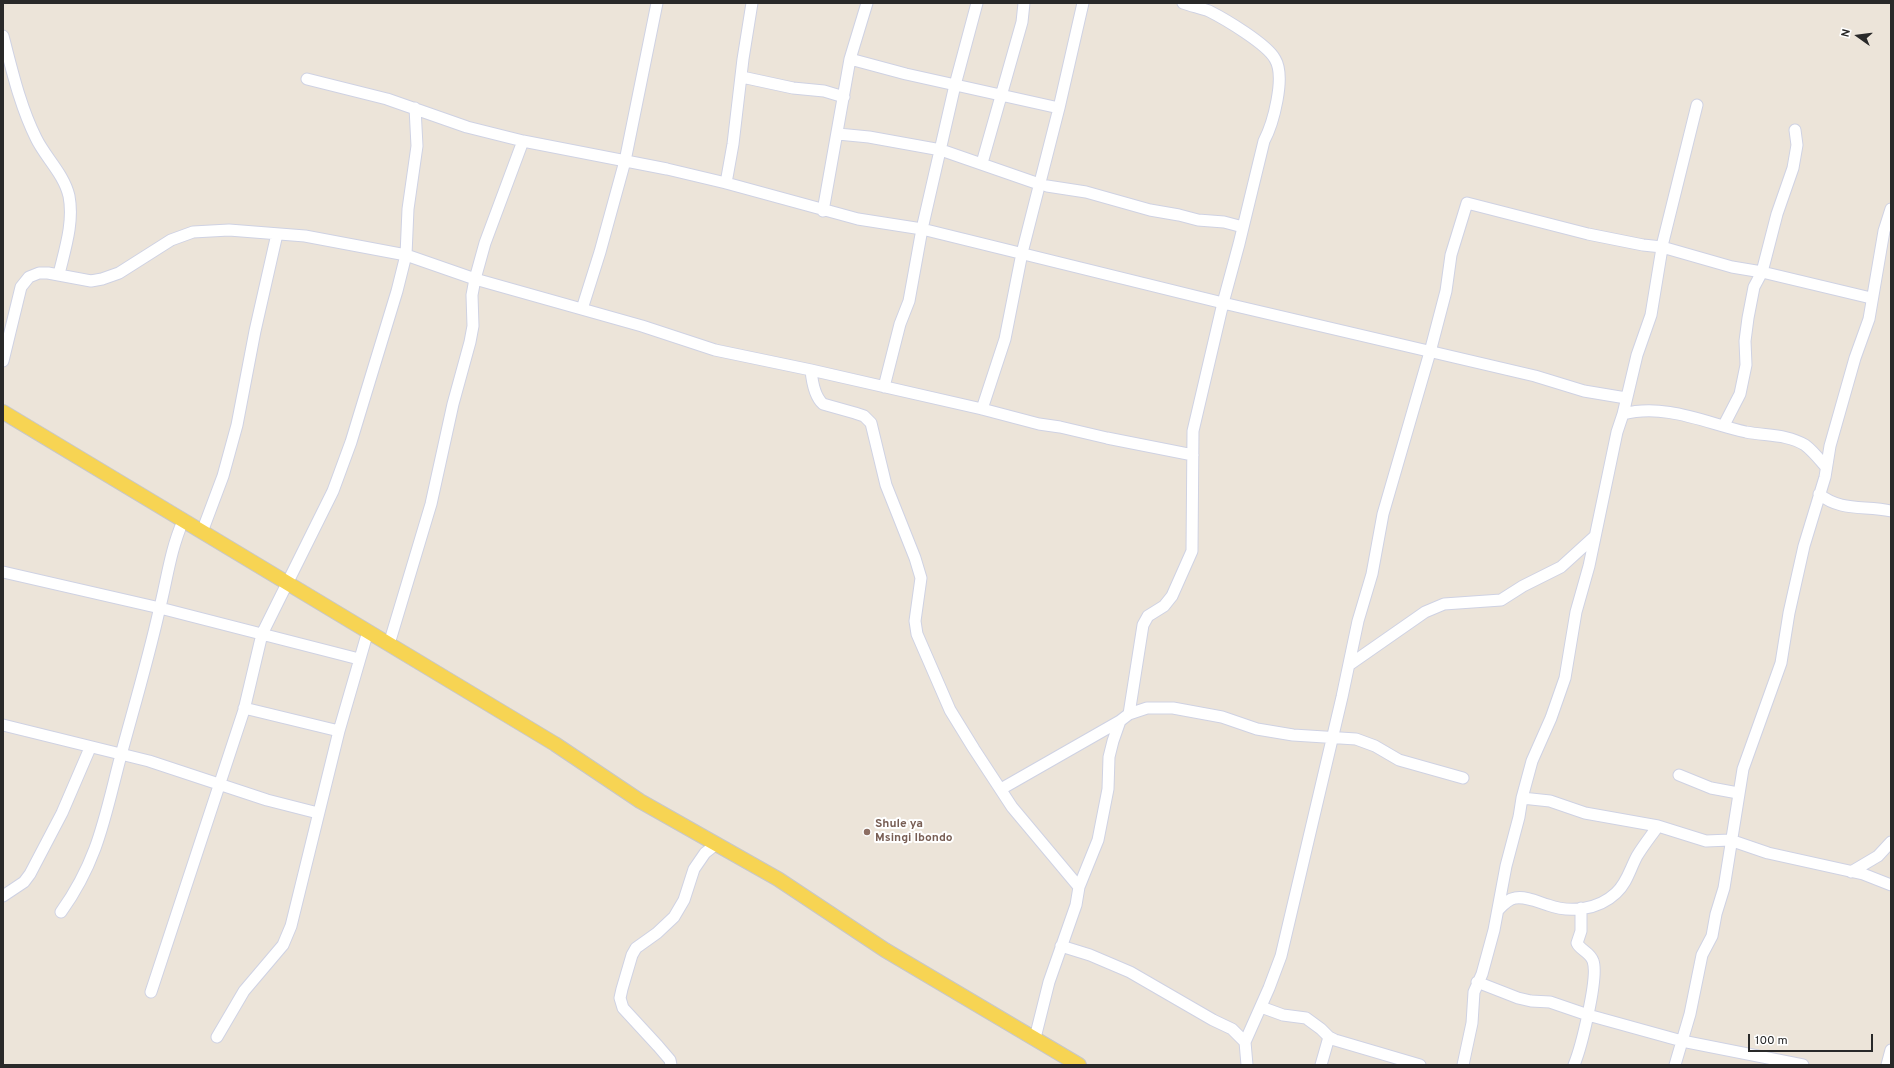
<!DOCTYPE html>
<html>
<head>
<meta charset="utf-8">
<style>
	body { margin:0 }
	#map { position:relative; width:1894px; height:1068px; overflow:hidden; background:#ece4d9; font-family:Overpass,sans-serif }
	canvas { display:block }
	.frame { position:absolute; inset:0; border:4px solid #292929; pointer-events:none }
	.north { position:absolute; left:1838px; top:16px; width:40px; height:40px; -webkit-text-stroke:3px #fff; paint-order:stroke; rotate:284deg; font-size:11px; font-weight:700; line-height:16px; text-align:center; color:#292929 }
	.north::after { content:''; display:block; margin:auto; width:14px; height:18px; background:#292929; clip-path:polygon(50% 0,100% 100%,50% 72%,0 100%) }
	.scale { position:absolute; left:1748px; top:1034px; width:125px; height:18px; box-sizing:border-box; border:2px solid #292929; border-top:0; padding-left:5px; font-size:12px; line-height:14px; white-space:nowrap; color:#292929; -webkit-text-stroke:3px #fff; paint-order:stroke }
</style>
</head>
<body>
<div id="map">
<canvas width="1894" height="1068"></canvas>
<div class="frame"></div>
<div class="north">N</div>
<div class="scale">100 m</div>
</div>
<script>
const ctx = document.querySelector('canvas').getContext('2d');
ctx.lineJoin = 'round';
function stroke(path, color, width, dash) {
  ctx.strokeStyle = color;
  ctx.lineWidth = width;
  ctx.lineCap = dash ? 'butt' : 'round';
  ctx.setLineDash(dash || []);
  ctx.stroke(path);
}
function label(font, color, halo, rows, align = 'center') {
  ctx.font = font + ' Overpass,sans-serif';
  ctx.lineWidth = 4;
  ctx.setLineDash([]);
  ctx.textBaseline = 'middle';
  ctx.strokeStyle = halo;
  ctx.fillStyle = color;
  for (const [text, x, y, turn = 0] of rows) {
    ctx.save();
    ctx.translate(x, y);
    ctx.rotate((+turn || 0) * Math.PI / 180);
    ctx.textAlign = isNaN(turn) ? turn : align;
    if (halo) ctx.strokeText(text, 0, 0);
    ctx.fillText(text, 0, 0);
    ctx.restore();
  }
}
const minor = new Path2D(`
	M3,36C12,70 20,106 36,138C45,157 64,174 69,196C74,222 65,249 59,274
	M850,59L906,74L1059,108
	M742,77L793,88L824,91L844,97
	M307,79L387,99L467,127L523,141L667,169L726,183L858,219L922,229L1223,303L1535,376L1584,391L1626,398
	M838,134L869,137L941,150L1039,184
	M982,163L1022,22L1024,3
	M726,183L733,144L743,59L752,3
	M1047,186L1086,192L1150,210L1179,215L1198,220L1224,222L1243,227
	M823,211L850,59L867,3
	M582,309L600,252L625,161L657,3
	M3,361L21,287L29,277L39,273H48L91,281L102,279L119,273L171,240L193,232L229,230L305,236L406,255L475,279L642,326L715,350L811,370L982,409L1039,424L1060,427L1107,438L1193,455
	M811,370C812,381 814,396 823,404L855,413L864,416L871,423L886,485L915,558L921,578L915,621L917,634L950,710L974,749L1012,807L1079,887
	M884,387L900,324L909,301L922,229L955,85L977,3
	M982,409L1005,339L1022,253L1059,108L1083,3
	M1623,414C1665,403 1706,423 1746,432C1766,436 1787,434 1805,445C1813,451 1820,460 1826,467
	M1724,425L1740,394L1746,365L1745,341L1748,318L1754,287L1762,272L1777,214L1793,168L1797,145L1795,130
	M1819,494C1841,512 1865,505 1891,511
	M202,532L223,476L237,425L255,331L277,234
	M3,572L160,608L359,659
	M389,644L431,504L453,404L470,342L473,326L472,295L475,279L485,243L523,141
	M1349,665L1425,612L1444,604L1501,600L1523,586L1561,567L1594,537
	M244,708L339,731
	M1129,714L1143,625L1148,616L1164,606L1172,596L1192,551L1193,431L1223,303L1239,244L1264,141C1273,124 1286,77 1275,59C1267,44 1225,19 1209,11C1201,8 1191,6 1183,3
	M3,725L149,761L267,800L318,813
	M1679,775L1711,788L1738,793
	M1001,789L1120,721
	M1522,798L1550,801L1585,813L1658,826L1706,841L1730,840L1768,853L1863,874L1891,885
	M1851,872L1878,856L1891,842
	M3,896L24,882L30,874L62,813L90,748
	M1498,910C1503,905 1508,899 1515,898C1526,896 1538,902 1548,905C1570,913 1598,910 1616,893C1627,883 1630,869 1637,856C1643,846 1651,836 1658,826
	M61,912C99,859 105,815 121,755C134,707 148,660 159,611C167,580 170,551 183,521
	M1061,946L1090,955L1130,972L1213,1020L1232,1029L1245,1042L1247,1065
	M1477,982L1518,998L1531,1001L1550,1002L1588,1015L1682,1041L1803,1065
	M151,992L244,710L262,634L333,491L351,442L397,291L406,255L408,209L417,146L415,108
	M1261,1007L1283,1015L1306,1018L1321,1029L1329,1037L1335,1040L1420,1065
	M217,1037L244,991L283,945L291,926L339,731L368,631
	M1035,1038L1049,982L1076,905L1079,887L1098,840L1108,789L1109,757L1113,741L1120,721L1129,714L1147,708H1173L1222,717L1257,729L1293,735L1356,739L1375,746L1399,760L1463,778
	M1245,1042L1269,988L1281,956L1342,697L1358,621L1372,574L1383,514L1430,352L1446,291L1451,255L1467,203L1588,234L1643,245L1662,247L1732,267L1762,272L1871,298
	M671,1065L670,1060L658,1046L623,1008L620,998L622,989L632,955L636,948L657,933L674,917L684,900L694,869L705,853L715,845
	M1321,1065L1329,1037
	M1463,1065L1472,1023L1474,992L1482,974L1494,930L1506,866L1519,817L1522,798L1532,761L1551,718L1565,678L1576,612L1589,566L1617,432L1623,414L1637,355L1651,315L1663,242L1697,105
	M1574,1065C1581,1048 1599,977 1593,961C1590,952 1580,950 1577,943L1581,931V908
	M1675,1065L1690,1014L1702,955L1712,936L1716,914L1724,888L1743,769L1781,663L1789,613L1804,546L1825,477L1830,446L1855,358L1869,319L1884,231L1891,209
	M1887,1065L1891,1050`);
const major = new Path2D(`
	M3,412L555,744L640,801L778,879L885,950L1079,1065`);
stroke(minor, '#cfd2e3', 13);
stroke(major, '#c7c7c7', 16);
stroke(minor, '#fff', 11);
stroke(major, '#f7d453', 14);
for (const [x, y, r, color] of [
	[867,832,4,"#8d6e63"]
]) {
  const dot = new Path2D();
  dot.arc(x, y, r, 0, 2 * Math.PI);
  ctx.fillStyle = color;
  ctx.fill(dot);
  stroke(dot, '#fff', 1.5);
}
label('bold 12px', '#785e54', '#fff', [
	["Shule ya",875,825],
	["Msingi Ibondo",875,839]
], 'left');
</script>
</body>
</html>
